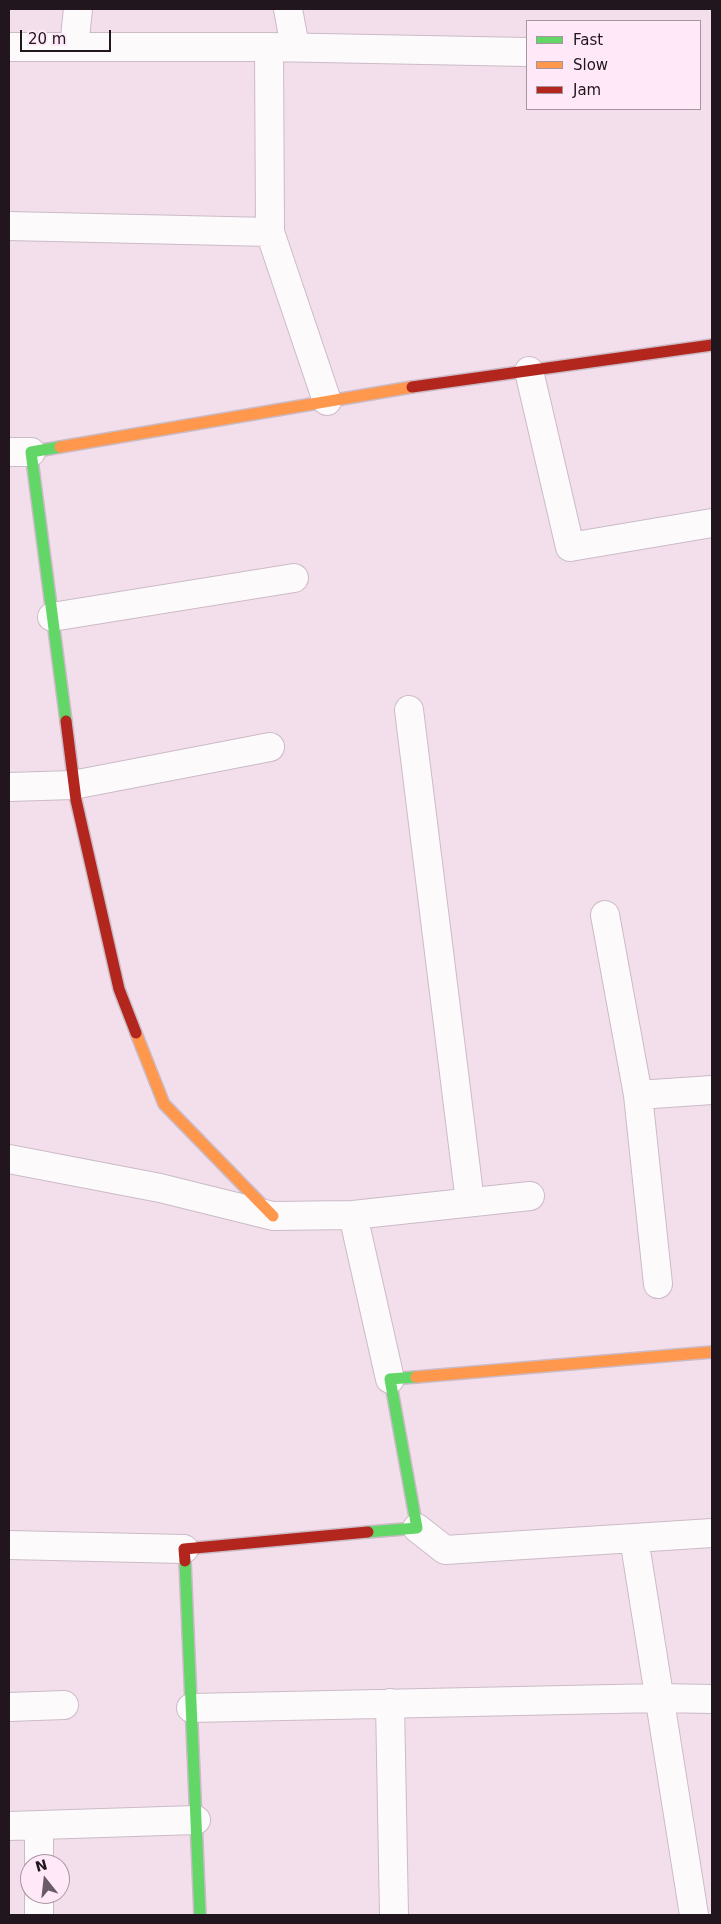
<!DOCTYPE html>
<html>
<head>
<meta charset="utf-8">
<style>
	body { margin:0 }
	#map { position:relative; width:721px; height:1924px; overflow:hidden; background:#f3dfec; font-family:"DejaVu Sans",sans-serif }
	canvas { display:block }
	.frame { position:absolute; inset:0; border:10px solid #21151e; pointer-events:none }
	.legend { position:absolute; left:526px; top:20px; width:175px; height:90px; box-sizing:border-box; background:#ffe9f8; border:1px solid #a694a1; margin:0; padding:6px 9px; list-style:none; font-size:15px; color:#21151e }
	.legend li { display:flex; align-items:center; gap:10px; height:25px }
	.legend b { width:25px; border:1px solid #a694a1 }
	.north { position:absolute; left:20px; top:1854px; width:50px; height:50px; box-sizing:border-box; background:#ffe9f8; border:1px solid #a694a1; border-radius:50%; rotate:344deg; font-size:14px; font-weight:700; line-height:20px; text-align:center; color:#21151e }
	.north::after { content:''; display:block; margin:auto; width:18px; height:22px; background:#6a5c66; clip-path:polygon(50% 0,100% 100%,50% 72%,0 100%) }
	.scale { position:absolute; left:20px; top:30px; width:91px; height:22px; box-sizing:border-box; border:2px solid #21151e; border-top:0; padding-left:6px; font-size:15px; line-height:18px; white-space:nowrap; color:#21151e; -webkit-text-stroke:4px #ffe9f8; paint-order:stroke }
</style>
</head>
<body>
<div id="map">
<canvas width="721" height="1924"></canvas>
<div class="frame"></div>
<ul class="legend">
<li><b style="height:6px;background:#63d668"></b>Fast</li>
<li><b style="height:6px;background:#ff974d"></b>Slow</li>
<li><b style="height:6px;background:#b3261e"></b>Jam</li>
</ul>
<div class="north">N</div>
<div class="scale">20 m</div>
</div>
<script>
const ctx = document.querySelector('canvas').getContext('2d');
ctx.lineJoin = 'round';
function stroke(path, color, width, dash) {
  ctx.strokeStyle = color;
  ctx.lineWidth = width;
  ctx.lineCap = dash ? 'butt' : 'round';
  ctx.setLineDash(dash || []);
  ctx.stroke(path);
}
const street = new Path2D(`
	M288,9L295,47
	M9,47H269
	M74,47L78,9
	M9,226L270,232L269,47L527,52
	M270,232L327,401
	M529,371L570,547L712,523
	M9,452H31
	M52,617L294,578
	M409,710L470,1202
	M9,787L73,785L270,747
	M605,915L638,1095L658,1284
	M638,1095L712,1090
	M9,1159L160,1188L273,1216L353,1215L390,1379
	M353,1215L530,1196
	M417,1528L445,1550L634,1538L694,1915
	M634,1538L712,1533
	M9,1545L184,1549
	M390,1703L394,1915
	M9,1707L64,1705
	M191,1708L659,1698L712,1699
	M9,1826L196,1820
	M39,1864V1825
	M39,1915V1894`);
const fast = new Path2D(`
	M60,447L31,452L66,721
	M368,1532L417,1528L390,1379L416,1377
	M185,1561L200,1915`);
const slow = new Path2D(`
	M60,447L412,387
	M136,1033L164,1104L273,1216
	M416,1377L712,1352`);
const jam = new Path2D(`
	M412,387L712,345
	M66,721L76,800L119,989L136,1033
	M185,1561L184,1549L368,1532`);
stroke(street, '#cbbbc6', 30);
stroke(fast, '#cbbbc6', 14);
stroke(slow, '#cbbbc6', 14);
stroke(jam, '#cbbbc6', 14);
stroke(street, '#fdfafc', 28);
stroke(fast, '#63d668', 11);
stroke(slow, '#ff974d', 11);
stroke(jam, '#b3261e', 11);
</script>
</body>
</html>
